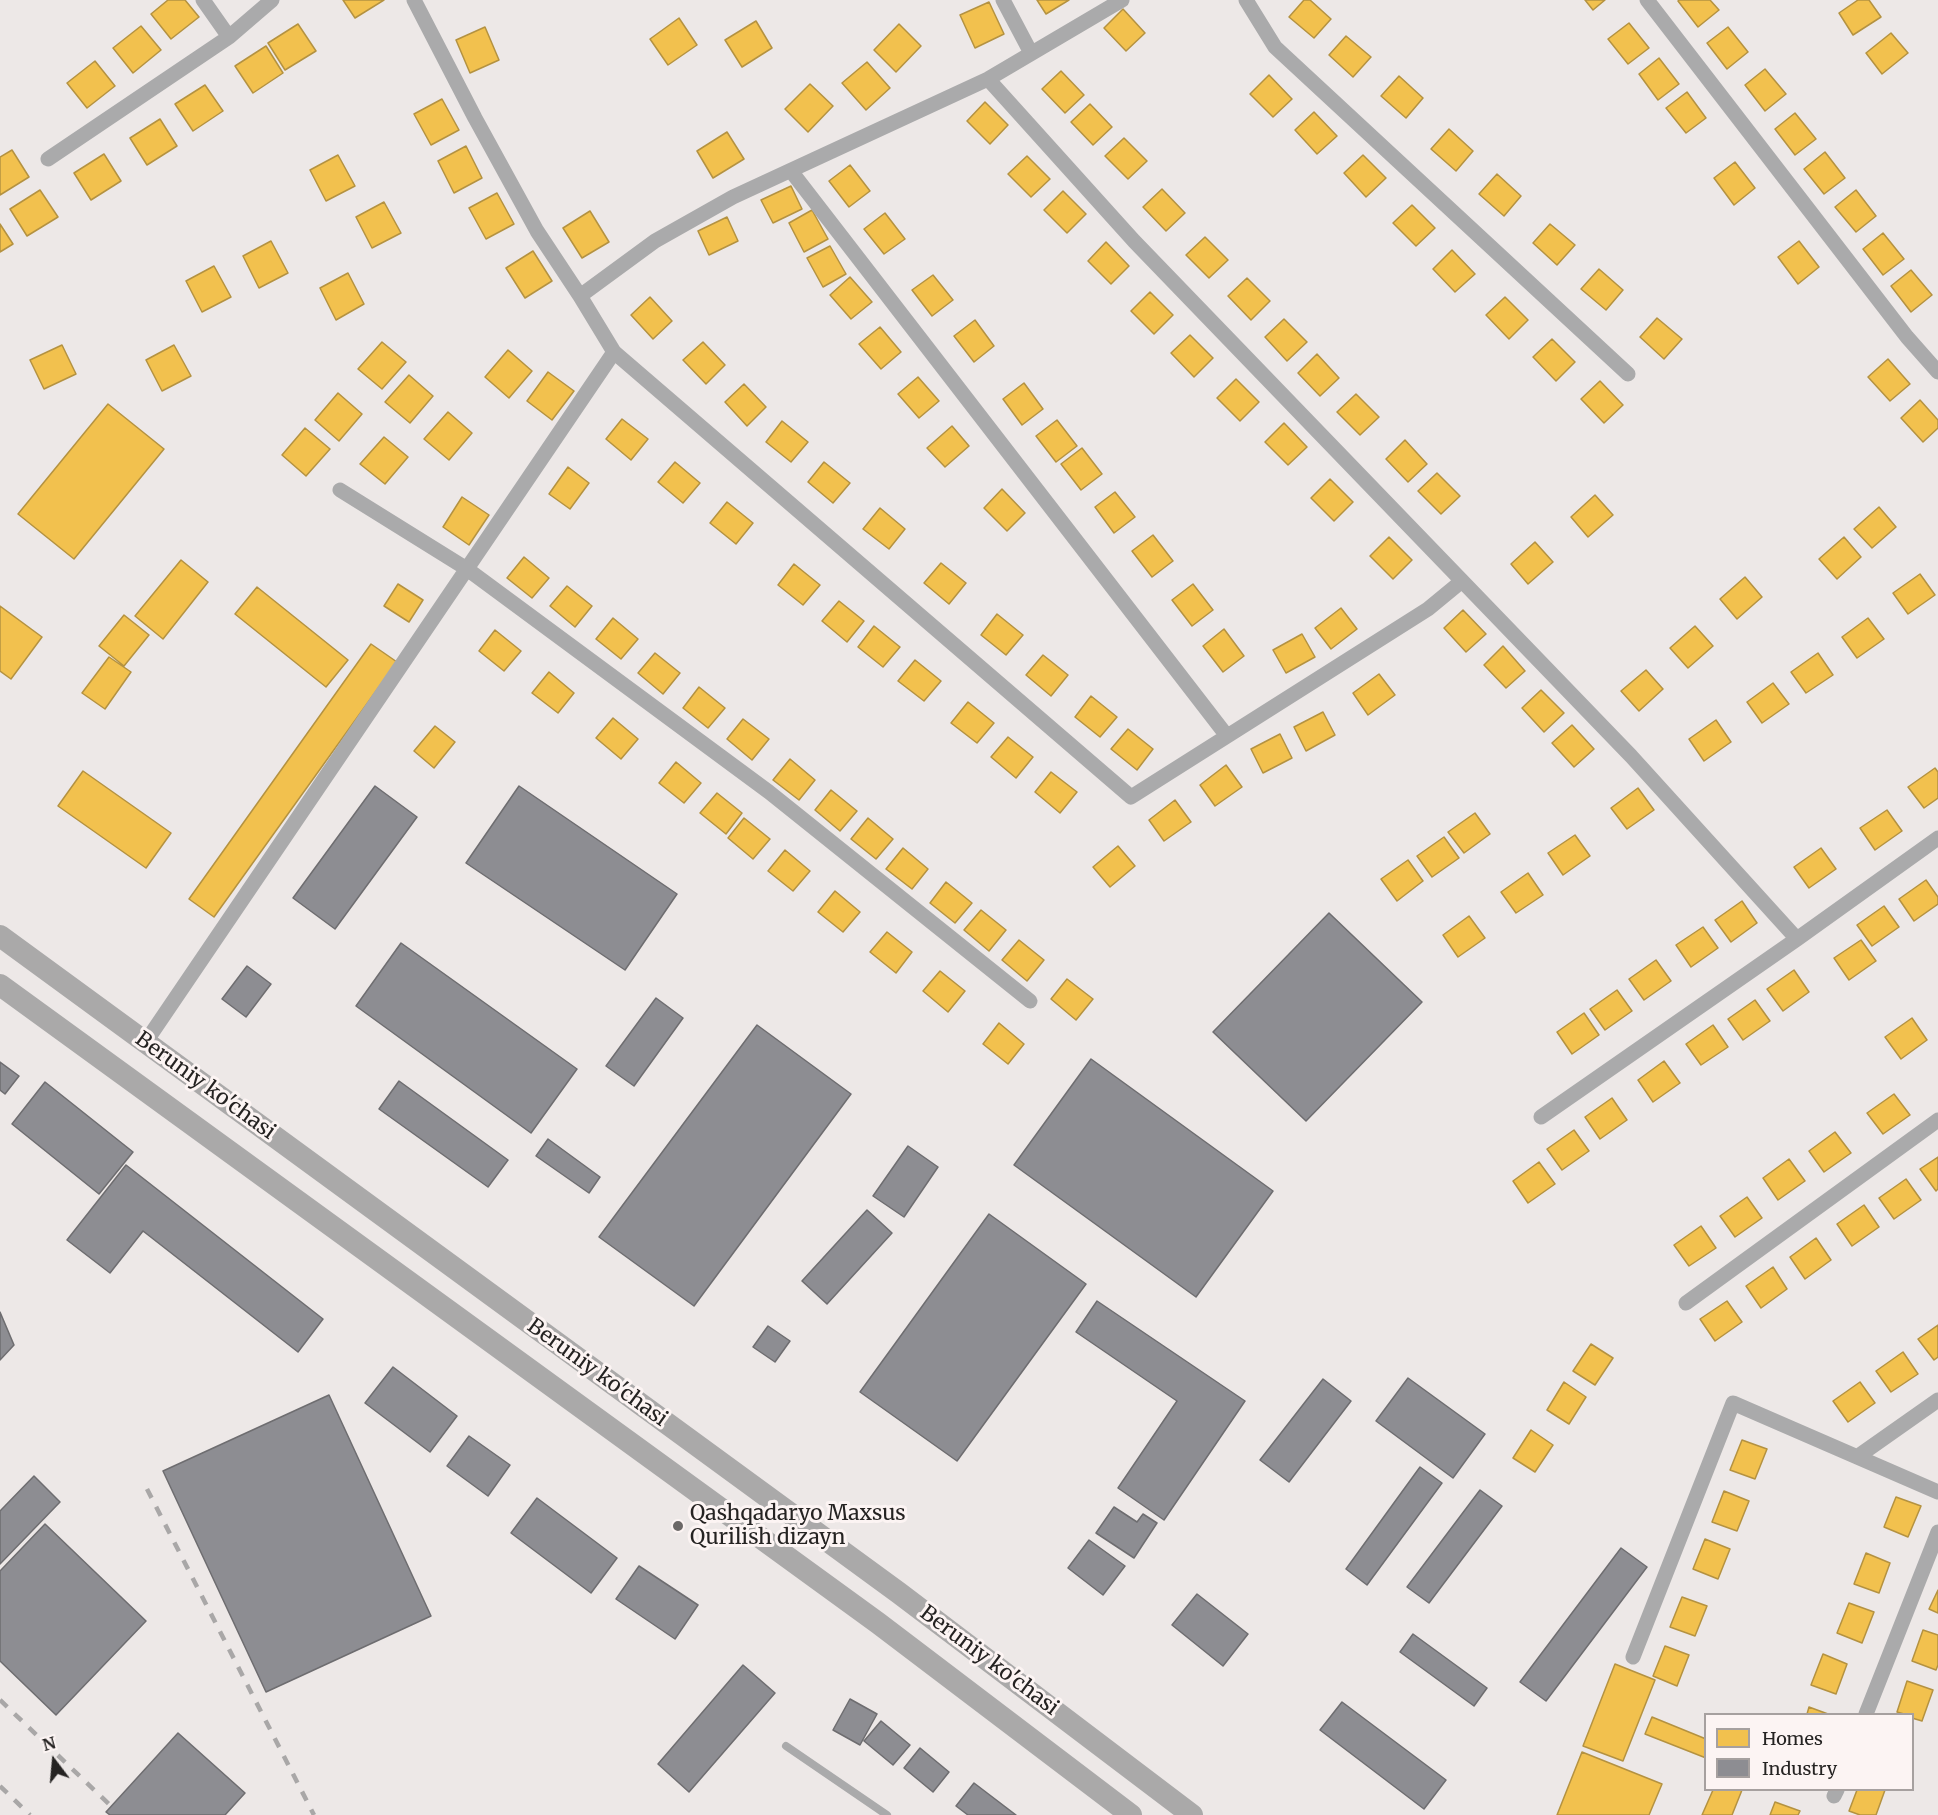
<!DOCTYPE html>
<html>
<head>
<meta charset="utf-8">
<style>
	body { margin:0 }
	#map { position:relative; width:1938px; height:1815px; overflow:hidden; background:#ede8e7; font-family:Merriweather,serif }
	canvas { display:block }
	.legend { position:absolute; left:1704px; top:1713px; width:210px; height:78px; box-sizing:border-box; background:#fcf4f3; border:2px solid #a6a09f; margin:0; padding:8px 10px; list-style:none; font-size:18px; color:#252322 }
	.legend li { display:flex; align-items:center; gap:12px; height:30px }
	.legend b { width:30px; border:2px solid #a6a09f }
	.north { position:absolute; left:24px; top:1731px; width:60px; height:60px; -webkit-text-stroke:4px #fcf4f3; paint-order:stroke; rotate:344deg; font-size:16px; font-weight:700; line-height:24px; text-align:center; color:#252322 }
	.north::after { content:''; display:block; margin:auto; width:21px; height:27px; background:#252322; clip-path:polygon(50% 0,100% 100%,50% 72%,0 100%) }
</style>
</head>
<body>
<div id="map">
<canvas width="1938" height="1815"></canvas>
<ul class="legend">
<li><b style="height:16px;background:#f2c14e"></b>Homes</li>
<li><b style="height:16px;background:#8d8d92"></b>Industry</li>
</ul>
<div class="north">N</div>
</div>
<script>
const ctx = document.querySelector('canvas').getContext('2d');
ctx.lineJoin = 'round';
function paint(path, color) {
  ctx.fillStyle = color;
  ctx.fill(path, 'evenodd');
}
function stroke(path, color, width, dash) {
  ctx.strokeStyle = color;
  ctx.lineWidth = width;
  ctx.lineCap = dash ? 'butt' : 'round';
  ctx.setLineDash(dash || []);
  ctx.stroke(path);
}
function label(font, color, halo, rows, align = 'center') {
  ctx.font = font + ' Merriweather,serif';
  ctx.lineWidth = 6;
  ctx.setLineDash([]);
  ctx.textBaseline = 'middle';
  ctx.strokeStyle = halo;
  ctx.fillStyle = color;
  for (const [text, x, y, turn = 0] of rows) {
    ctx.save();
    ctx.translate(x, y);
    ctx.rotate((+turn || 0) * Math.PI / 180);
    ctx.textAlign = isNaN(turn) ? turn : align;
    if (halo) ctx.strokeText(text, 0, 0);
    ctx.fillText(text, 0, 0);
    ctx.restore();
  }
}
const homes = new Path2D(`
	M168,0H185L199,17L171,39L151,14Z
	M343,0H384L355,18Z
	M1037,0H1069L1046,14Z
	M1304,0H1310L1331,19L1314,38L1289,17Z
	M1585,0H1605L1593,10Z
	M1679,0H1710L1719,10L1698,27L1678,1Z
	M1858,0H1869L1881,17L1853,35L1839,13Z
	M989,2L1004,34L975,48L960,15Z
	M1123,9L1145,33L1126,51L1104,28Z
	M679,18L697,45L668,65L650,39Z
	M756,21L772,48L742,67L725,40Z
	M1629,23L1649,48L1628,64L1608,39Z
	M298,24L316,51L285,70L268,43Z
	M899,24L921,46L896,72L874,50Z
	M141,26L161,50L133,73L113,48Z
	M485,27L499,60L470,73L456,40Z
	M1728,27L1748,52L1727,69L1707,43Z
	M1891,33L1908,53L1882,74L1866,53Z
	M1346,36L1371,57L1353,77L1329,55Z
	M266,46L283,73L253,93L235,66Z
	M1659,58L1679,84L1658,100L1639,74Z
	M95,61L115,86L87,108L67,83Z
	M867,62L890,88L866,110L842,83Z
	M1765,69L1786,94L1765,111L1745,85Z
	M1061,71L1084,95L1065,113L1042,89Z
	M1269,75L1292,99L1273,117L1250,94Z
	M1399,76L1423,98L1406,118L1381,96Z
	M810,84L833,106L808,132L785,109Z
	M205,85L223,111L193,131L175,104Z
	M1687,92L1706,118L1686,133L1666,108Z
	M442,99L459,130L431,145L414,114Z
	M985,102L1008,125L990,144L967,121Z
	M1090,104L1112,127L1093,145L1071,122Z
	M1314,112L1337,136L1317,154L1295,130Z
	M1795,113L1816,139L1795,155L1775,129Z
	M160,119L177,146L147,165L130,138Z
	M1449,129L1473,151L1456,171L1431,149Z
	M727,132L744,159L713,178L697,151Z
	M1124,138L1147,161L1128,179L1105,156Z
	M466,146L482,178L454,193L438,161Z
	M12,150L29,177L0,195V157Z
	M1825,152L1845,178L1824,194L1804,169Z
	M104,154L121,181L91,200L74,173Z
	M338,155L355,186L326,201L310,170Z
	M1363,155L1386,178L1366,197L1344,173Z
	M1027,156L1050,179L1031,197L1008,174Z
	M1735,162L1755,188L1734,205L1714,178Z
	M850,165L870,191L849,207L829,181Z
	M1497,174L1521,196L1504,216L1479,194Z
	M791,186L802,209L773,223L761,200Z
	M1162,189L1185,213L1166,231L1143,207Z
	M40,190L58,217L27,236L10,209Z
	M1856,190L1876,216L1856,232L1835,207Z
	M1063,191L1086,214L1067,233L1044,210Z
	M497,193L514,224L486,239L469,208Z
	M384,202L401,233L372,248L356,217Z
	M1412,205L1435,228L1416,246L1393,223Z
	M812,210L828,239L804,252L789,223Z
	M590,211L609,242L582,258L563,228Z
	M885,213L905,239L884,254L864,229Z
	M727,217L738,241L709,255L698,231Z
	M0,224L13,244L0,252Z
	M1550,224L1575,245L1557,265L1533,243Z
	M1883,233L1904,259L1883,275L1863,249Z
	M1205,237L1228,260L1209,278L1186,255Z
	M271,241L288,273L259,288L243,256Z
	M1799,241L1819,267L1798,284L1778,257Z
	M1106,242L1129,266L1111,284L1088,261Z
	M830,246L846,274L823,287L807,258Z
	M1452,250L1475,274L1455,292L1433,269Z
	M533,251L552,281L525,298L506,268Z
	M214,266L231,297L202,312L186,281Z
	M1599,269L1623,290L1606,310L1581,289Z
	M1911,270L1932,295L1911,312L1891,286Z
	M348,273L364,304L336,320L320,288Z
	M933,275L953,300L932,316L912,290Z
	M850,277L872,302L851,319L830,295Z
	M1247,278L1270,301L1251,320L1228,296Z
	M1150,292L1173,315L1154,334L1131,311Z
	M650,297L672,321L653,339L631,315Z
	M1505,297L1528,320L1509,339L1486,315Z
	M1657,318L1682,339L1664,359L1640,337Z
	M1284,319L1307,342L1287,361L1265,337Z
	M975,320L994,346L974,362L954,336Z
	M880,327L901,352L881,369L859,344Z
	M1190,335L1213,358L1194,377L1171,353Z
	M1552,339L1575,362L1556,381L1533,357Z
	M382,342L406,362L382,389L358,369Z
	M703,342L725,365L706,384L683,360Z
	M62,345L76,374L44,389L30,360Z
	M174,345L191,376L162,391L146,360Z
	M508,350L532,371L509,398L485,377Z
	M1317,354L1339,378L1320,396L1298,373Z
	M1888,359L1910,384L1890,401L1868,377Z
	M548,372L574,391L552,420L527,401Z
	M409,375L433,396L410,423L385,402Z
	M918,377L939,401L919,418L898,394Z
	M1236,379L1259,402L1240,421L1217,398Z
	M1600,381L1623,405L1604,423L1581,399Z
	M1024,383L1043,409L1022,425L1003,399Z
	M744,384L766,407L747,426L725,402Z
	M338,393L362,414L339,441L315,420Z
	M1356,394L1379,417L1360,435L1337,412Z
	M1920,400L1938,420V428L1923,442L1901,418Z
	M108,404L164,449L74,559L18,514Z
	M448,412L472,433L449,460L424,439Z
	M622,419L648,439L631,460L606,439Z
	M1057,420L1077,446L1056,462L1036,436Z
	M782,421L808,442L791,462L766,442Z
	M1284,423L1307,447L1288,465L1265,442Z
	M952,426L969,446L945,467L927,448Z
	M305,428L330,449L306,476L282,455Z
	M384,437L408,457L385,484L360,464Z
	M1405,440L1427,464L1408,482L1386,459Z
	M1082,448L1102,474L1081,490L1061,464Z
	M675,462L700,483L683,503L658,482Z
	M824,462L850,483L833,503L808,482Z
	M568,467L589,483L570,509L549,494Z
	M1437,473L1460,496L1441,514L1418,491Z
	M1330,479L1353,502L1334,521L1311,498Z
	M1002,489L1025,513L1007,531L984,508Z
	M1115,492L1135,517L1114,533L1095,507Z
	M1595,495L1613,515L1588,537L1571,517Z
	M462,497L489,515L469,545L443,527Z
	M727,502L753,523L736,544L710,523Z
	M1879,507L1896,527L1872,548L1854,529Z
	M880,508L905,529L889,549L863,529Z
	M1153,535L1173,561L1152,577L1132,551Z
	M1389,537L1412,560L1393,579L1370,556Z
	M1844,537L1861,557L1837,579L1819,559Z
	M1535,542L1553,562L1528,584L1511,564Z
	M524,557L549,578L532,598L507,578Z
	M181,560L208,582L163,639L135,616Z
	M941,563L966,583L949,604L924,583Z
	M794,564L820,585L803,605L778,585Z
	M1920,574L1935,595L1908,614L1893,593Z
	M1745,577L1762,597L1737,619L1720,599Z
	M398,584L423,600L409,622L384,606Z
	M1193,584L1213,610L1192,626L1172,600Z
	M567,586L592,606L575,627L550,606Z
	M257,587L348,660L326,687L235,614Z
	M839,601L864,621L847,642L822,621Z
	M0,606L42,637L11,679L0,671Z
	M1341,608L1357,629L1331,649L1315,628Z
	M1463,610L1486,634L1466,652L1444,628Z
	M997,614L1023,635L1006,655L981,635Z
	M124,615L149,635L124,666L99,646Z
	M613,618L638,639L621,659L596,639Z
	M1868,618L1884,639L1857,658L1842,637Z
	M874,626L900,647L883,667L858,647Z
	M1695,626L1713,646L1688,668L1670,648Z
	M1224,629L1244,656L1223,672L1203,646Z
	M495,630L521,651L504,671L479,651Z
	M1302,634L1315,657L1286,673L1273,650Z
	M371,644L397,662L214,917L189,899Z
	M1503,646L1525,671L1506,688L1484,665Z
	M655,653L680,673L663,694L638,673Z
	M1818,653L1833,675L1806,693L1791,672Z
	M1043,655L1068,675L1051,696L1026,675Z
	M109,657L131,672L105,709L82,693Z
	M915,660L941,681L924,701L898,681Z
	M1646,670L1663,689L1639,711L1621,691Z
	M549,672L574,693L558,713L532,693Z
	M1379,674L1395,695L1368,715L1353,693Z
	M1773,683L1789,704L1762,723L1747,702Z
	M699,687L725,708L708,728L683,708Z
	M1541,690L1564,713L1544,732L1522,708Z
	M1091,696L1117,717L1100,737L1075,717Z
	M968,702L994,723L977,743L951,723Z
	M1323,712L1335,735L1306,751L1294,727Z
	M613,718L638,739L621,759L596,738Z
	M743,719L769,739L752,760L727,739Z
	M1716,720L1731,742L1704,761L1689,739Z
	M1572,725L1594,749L1574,767L1552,743Z
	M435,726L455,742L434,768L414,751Z
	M1128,729L1153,749L1137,770L1111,749Z
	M1280,734L1292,758L1263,773L1251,749Z
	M1008,737L1033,757L1016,778L991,757Z
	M790,759L815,780L799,800L773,780Z
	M676,762L701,783L684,803L659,783Z
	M1226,765L1242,787L1215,806L1200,785Z
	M1935,768L1938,772V798L1924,808L1908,787Z
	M83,771L171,833L146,868L58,806Z
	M1051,772L1077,792L1060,813L1035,792Z
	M1638,788L1654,810L1627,829L1611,808Z
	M831,790L857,811L840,831L815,810Z
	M717,793L742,813L726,834L700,813Z
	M1175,800L1191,822L1164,841L1149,820Z
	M1887,810L1902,831L1875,850L1860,828Z
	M1475,813L1490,834L1464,853L1448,832Z
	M744,818L770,839L753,859L728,838Z
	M868,818L893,839L876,859L851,839Z
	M1575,835L1590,856L1563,875L1548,853Z
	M1444,837L1459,858L1432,877L1417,856Z
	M1118,846L1135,866L1110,887L1093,867Z
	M903,848L928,869L912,889L886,869Z
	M1821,848L1836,869L1809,888L1794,867Z
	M785,850L810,871L793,891L768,871Z
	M1408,860L1423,881L1397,901L1381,879Z
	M1528,873L1543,895L1516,913L1501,892Z
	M1926,880L1938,897V904L1914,921L1899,899Z
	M946,882L972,903L955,923L930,903Z
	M835,891L860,912L843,932L818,912Z
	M1742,901L1757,923L1731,942L1715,920Z
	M1884,906L1899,927L1872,946L1857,925Z
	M981,910L1006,930L989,951L964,930Z
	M1469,916L1485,938L1458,957L1443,935Z
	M1703,927L1718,948L1691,967L1676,945Z
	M887,932L912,952L896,973L870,952Z
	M1019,940L1044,960L1027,981L1002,960Z
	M1861,940L1876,961L1849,980L1834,958Z
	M1656,960L1671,981L1644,1000L1629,979Z
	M1794,970L1809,992L1783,1011L1767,989Z
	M940,971L965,991L948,1012L923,991Z
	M1067,979L1093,999L1076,1020L1051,999Z
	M1617,990L1632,1011L1605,1030L1590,1009Z
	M1755,1000L1770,1021L1743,1040L1728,1019Z
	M1584,1013L1599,1035L1572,1054L1557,1032Z
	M1912,1018L1927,1040L1901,1059L1885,1037Z
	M999,1023L1024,1044L1008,1064L983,1044Z
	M1713,1025L1728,1047L1701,1065L1686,1044Z
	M1664,1061L1680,1083L1653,1102L1638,1080Z
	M1894,1094L1910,1115L1883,1134L1867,1113Z
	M1612,1098L1627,1120L1600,1139L1585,1117Z
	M1574,1130L1589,1151L1562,1170L1547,1149Z
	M1835,1132L1851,1153L1824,1172L1809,1151Z
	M1938,1157V1189L1936,1191L1920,1169Z
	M1789,1159L1805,1181L1778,1200L1763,1178Z
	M1539,1162L1555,1184L1528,1203L1513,1181Z
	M1906,1179L1921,1200L1894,1219L1879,1198Z
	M1747,1197L1762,1218L1735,1237L1720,1216Z
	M1864,1205L1879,1227L1852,1246L1837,1224Z
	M1701,1226L1716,1248L1689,1266L1674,1245Z
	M1816,1238L1831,1260L1805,1279L1790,1257Z
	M1773,1267L1787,1289L1761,1308L1746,1286Z
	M1727,1301L1742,1322L1715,1341L1700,1319Z
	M1938,1325V1357L1934,1360L1918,1339Z
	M1591,1344L1613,1358L1595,1385L1573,1371Z
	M1903,1352L1918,1374L1891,1392L1876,1371Z
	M1564,1382L1586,1397L1569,1424L1547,1410Z
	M1860,1382L1875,1403L1848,1422L1833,1401Z
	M1531,1430L1553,1445L1535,1472L1513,1458Z
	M1742,1440L1767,1449L1755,1479L1730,1470Z
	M1724,1491L1749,1501L1737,1531L1712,1522Z
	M1896,1497L1921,1506L1908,1537L1884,1527Z
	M1705,1539L1730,1549L1718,1579L1693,1569Z
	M1866,1553L1890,1563L1879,1593L1854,1584Z
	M1938,1590V1613L1929,1609Z
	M1682,1597L1707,1606L1695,1636L1670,1627Z
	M1849,1603L1874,1612L1862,1643L1837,1633Z
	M1923,1630L1938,1635V1665L1936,1670L1912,1661Z
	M1665,1646L1689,1655L1677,1686L1653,1676Z
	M1823,1654L1847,1664L1836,1694L1811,1685Z
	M1615,1664L1655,1680L1623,1761L1583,1746Z
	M1907,1681L1933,1690L1922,1721L1912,1718V1714H1904L1897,1712Z
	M1809,1707L1828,1714H1807Z
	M1652,1717L1706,1739V1758L1645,1734Z
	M1582,1752L1662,1784L1649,1815H1557Z
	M1713,1790H1742L1732,1815H1702Z
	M1857,1790H1885L1876,1815H1860L1849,1811Z
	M1775,1802L1800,1811L1798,1815H1770Z`);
paint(homes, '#f2c14e');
stroke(homes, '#b49241', 1.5);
const industry = new Path2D(`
	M375,786L417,817L335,929L293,898Z
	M519,786L677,894L625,970L466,863Z
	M1329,913L1422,1002L1306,1121L1213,1032Z
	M401,943L577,1069L531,1133L356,1006Z
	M247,966L271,984L246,1017L222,999Z
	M656,998L683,1018L634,1086L606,1066Z
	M757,1025L851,1094L694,1306L599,1237Z
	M1091,1059L1273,1191L1196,1297L1014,1165Z
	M0,1062L19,1076L5,1094L0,1090Z
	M399,1081L508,1160L488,1187L379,1109Z
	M45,1082L133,1152L99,1194L12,1124Z
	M548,1139L600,1177L589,1193L536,1156Z
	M908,1146L938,1167L904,1217L873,1196Z
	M126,1165L323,1319L298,1352L143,1231L110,1273L67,1240Z
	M867,1210L892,1233L827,1304L802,1281Z
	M989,1214L1086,1284L957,1461L860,1392Z
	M1097,1301L1245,1401L1164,1520L1118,1488L1177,1401L1076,1332Z
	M0,1312L14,1345L0,1360Z
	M768,1326L790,1341L775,1362L753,1347Z
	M393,1367L457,1416L430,1452L365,1403Z
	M1408,1378L1485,1434L1453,1478L1376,1421Z
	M1323,1379L1351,1401L1289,1482L1260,1460Z
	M329,1395L431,1616L266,1692L163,1471Z
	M469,1436L510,1465L488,1496L447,1466Z
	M1420,1467L1442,1483L1367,1585L1346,1569Z
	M34,1476L60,1502L0,1564V1511Z
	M1480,1490L1502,1506L1429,1603L1407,1587Z
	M537,1498L617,1558L591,1593L511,1533Z
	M1114,1507L1137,1522L1143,1514L1157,1523L1134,1558L1096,1533Z
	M45,1524L146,1621L56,1715L0,1661V1571Z
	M1089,1540L1125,1566L1103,1595L1068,1568Z
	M1621,1548L1647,1567L1546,1701L1520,1682Z
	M639,1566L698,1605L675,1639L616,1599Z
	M1197,1594L1248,1634L1223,1666L1172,1625Z
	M1413,1634L1487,1688L1474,1706L1400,1652Z
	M743,1665L775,1693L689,1792L658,1764Z
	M850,1699L877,1714L860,1745L833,1730Z
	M1342,1702L1446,1780L1424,1809L1320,1730Z
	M881,1721L910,1745L893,1765L864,1741Z
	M178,1733L245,1793L225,1815H110L106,1812Z
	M920,1748L949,1772L933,1792L904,1768Z
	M974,1783L1016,1815H968L956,1806Z`);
paint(industry, '#8d8d92');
stroke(industry, '#6e6d70', 1.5);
stroke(new Path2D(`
	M786,1746L887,1815`), '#aaaaab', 8);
stroke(new Path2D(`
	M203,0L229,37
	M414,0L475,118L537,231L580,296L614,352L1131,797L1428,609L1462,581
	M1003,0L1031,53
	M1246,0L1275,47L1628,374
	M1647,0L1907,337L1938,372
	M988,79L1134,241L1631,756L1797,939
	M48,159L229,37L272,0
	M791,171L1227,736
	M580,296L655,241L733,197L988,79L1122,0
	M340,490L467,569L769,792L1030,1001
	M145,1043L614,352
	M1541,1117L1797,939L1938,838
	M1686,1303L1938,1120
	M1857,1457L1938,1400
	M1633,1657L1733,1403L1938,1492
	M1866,1714L1938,1532
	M1834,1796L1837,1790`), '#aaaaab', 15);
stroke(new Path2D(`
	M0,936L899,1593L1192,1815
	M0,985L878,1623L1131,1815`), '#aaa9a9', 22);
stroke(new Path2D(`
	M147,1489L314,1815
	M0,1700L111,1806
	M0,1786L30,1815`), '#a9a7a7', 4.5, [10, 10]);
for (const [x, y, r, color] of [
	[678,1526,6,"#6b6867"]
]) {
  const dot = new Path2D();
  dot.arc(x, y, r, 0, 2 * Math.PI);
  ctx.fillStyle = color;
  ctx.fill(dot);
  stroke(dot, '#fcf4f3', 2);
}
label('21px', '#252322', '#fcf4f3', [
	["Beruniy ko'chasi",205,1086,36],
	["Beruniy ko'chasi",597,1373,36],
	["Beruniy ko'chasi",989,1661,37]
]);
label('21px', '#252322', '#fcf4f3', [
	["Qashqadaryo Maxsus",690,1514],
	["Qurilish dizayn",690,1538]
], 'left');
</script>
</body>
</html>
